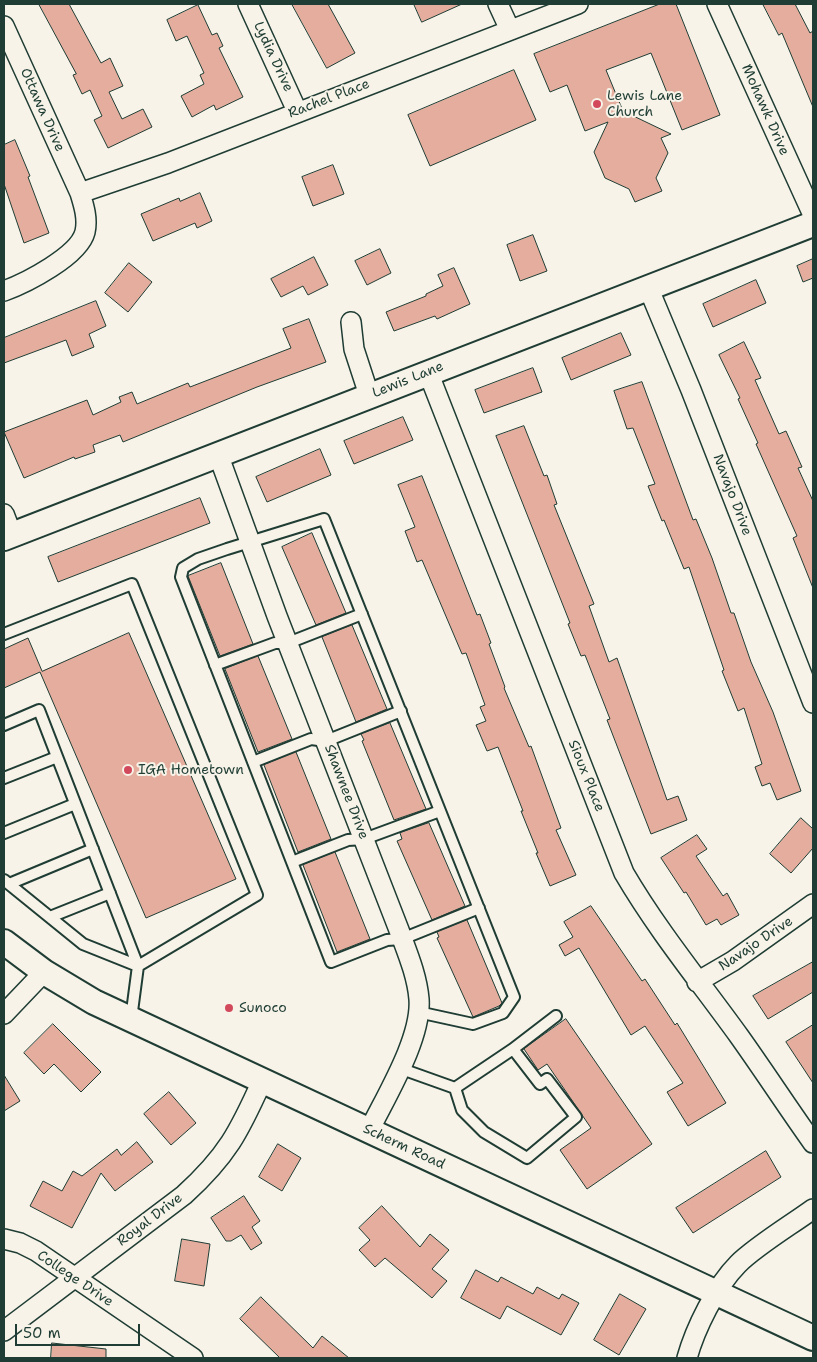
<!DOCTYPE html>
<html>
<head>
<meta charset="utf-8">
<style>
	body { margin:0 }
	#map { position:relative; width:817px; height:1362px; overflow:hidden; background:#f7f3e8; font-family:"Shantell Sans",sans-serif }
	canvas { display:block }
	.frame { position:absolute; inset:0; border:5px solid #1f3d34; pointer-events:none }
	.scale { position:absolute; left:15px; top:1324px; width:125px; height:22px; box-sizing:border-box; border:2px solid #1f3d34; border-top:0; padding-left:6px; font-size:15px; line-height:18px; white-space:nowrap; color:#1f3d34; -webkit-text-stroke:4px #f7f3e8; paint-order:stroke }
</style>
</head>
<body>
<div id="map">
<canvas width="817" height="1362"></canvas>
<div class="frame"></div>
<div class="scale">50 m</div>
</div>
<script>
const ctx = document.querySelector('canvas').getContext('2d');
ctx.lineJoin = 'round';
function paint(path, color) {
  ctx.fillStyle = color;
  ctx.fill(path, 'evenodd');
}
function stroke(path, color, width, dash) {
  ctx.strokeStyle = color;
  ctx.lineWidth = width;
  ctx.lineCap = dash ? 'butt' : 'round';
  ctx.setLineDash(dash || []);
  ctx.stroke(path);
}
function label(font, color, halo, rows, align = 'center') {
  ctx.font = font + ' "Shantell Sans",sans-serif';
  ctx.lineWidth = 4;
  ctx.setLineDash([]);
  ctx.textBaseline = 'middle';
  ctx.strokeStyle = halo;
  ctx.fillStyle = color;
  for (const [text, x, y, turn = 0] of rows) {
    ctx.save();
    ctx.translate(x, y);
    ctx.rotate((+turn || 0) * Math.PI / 180);
    ctx.textAlign = isNaN(turn) ? turn : align;
    if (halo) ctx.strokeText(text, 0, 0);
    ctx.fillText(text, 0, 0);
    ctx.restore();
  }
}
const building = new Path2D(`
	M39,4H69L101,63L110,58L123,86L109,92L122,119L143,109L152,127L108,148L94,120L102,116L90,90L82,94L73,75L76,74Z
	M292,4H328L355,53L327,68Z
	M414,4H462L422,22Z
	M660,4H676L720,115L682,130L651,53L606,70L623,111L671,134L661,138L668,153L656,178L662,191L635,202L629,189L605,178L594,152L608,122L585,131L567,85L550,92L534,54Z
	M763,4H795L810,33L813,31V107L782,33L779,35Z
	M198,5L212,35L217,33L223,46L219,48L243,97L216,110L214,105L192,117L181,96L204,84L200,75L204,73L187,36L176,41L167,20Z
	M514,70L536,120L430,166L408,115Z
	M15,140L30,176L28,177L49,233L24,243L4,184V145Z
	M333,165L344,194L313,206L302,177Z
	M200,193L212,221L197,228L195,223L153,241L141,214L179,198L180,201Z
	M533,235L547,271L520,281L507,245Z
	M380,249L391,273L367,285L355,261Z
	M314,257L328,285L308,295L303,286L281,297L271,279Z
	M813,259V278L803,282L797,266Z
	M129,263L152,282L128,312L105,293Z
	M454,268L470,304L437,319L435,316L394,331L386,312L426,296V294L443,286L438,275Z
	M756,280L766,303L713,327L703,304Z
	M96,301L106,326L89,334L94,347L72,356L66,340L4,363V338Z
	M309,319L326,362L257,387L123,442L120,435L93,445L95,452L75,459L74,457L24,478L4,432L87,400L93,415L121,402L119,397L132,392L137,404L188,383L190,387L291,348L283,329Z
	M621,333L631,355L571,380L562,358Z
	M744,342L761,378L755,380L779,434L786,431L802,467L798,468L813,501V588L793,538L797,536L756,444L758,443L738,399L740,398L719,355Z
	M533,368L542,392L484,413L475,390Z
	M642,382L693,520L696,519L712,558L731,613H734L751,662L773,712L801,791L777,800L770,783L762,786L755,767L762,764L744,708L738,711L722,671L724,670L689,567L684,569L664,520L662,521L648,486L655,484L633,428L627,429L614,391Z
	M403,417L413,440L354,464L344,441Z
	M524,426L544,476L547,475L557,504L554,505L594,604L589,606L609,662L617,658L667,800L678,796L687,820L651,834L607,720L610,719L585,655L581,656L568,624L570,623L496,436Z
	M320,449L331,475L267,502L256,477Z
	M422,476L477,615L480,614L491,643L489,644L505,687L504,688L529,747L531,746L561,828L556,830L576,875L550,886L536,853H538L521,811H523L498,747L487,751L476,725L486,721L480,707L485,705L466,653L462,654L422,560L417,562L405,531L415,527L398,485Z
	M200,498L210,523L58,582L48,557Z
	M312,533L346,613L316,625L282,547Z
	M221,563L253,644L220,656L188,576Z
	M352,625L387,709L356,722L322,637Z
	M129,633L236,879L146,918L40,672L4,688V649L28,638L42,671Z
	M258,656L292,739L258,752L225,669Z
	M390,723L426,809L394,820L362,741L364,740L361,734Z
	M296,752L331,839L298,852L264,765Z
	M801,818L813,829V848L791,873L770,854Z
	M429,823L465,906L432,920L397,841L402,839L400,833Z
	M697,835L707,849L696,856L723,896L727,893L739,915L721,925L717,919L706,925L686,892L684,893L661,858Z
	M335,852L370,939L337,952L303,865Z
	M591,906L642,981L645,979L675,1025L677,1023L726,1103L688,1126L667,1092L683,1083L645,1026L631,1035L579,948L565,956L559,945L573,937L564,922Z
	M467,920L502,1003L499,1006L473,1017L437,938L439,937L437,932Z
	M813,962V992L768,1019L753,996Z
	M566,1019L652,1144L587,1189L560,1150L591,1128L547,1064L538,1070L524,1049Z
	M53,1024L101,1072L81,1092L54,1064L44,1074L24,1053Z
	M813,1025V1083L786,1042Z
	M4,1075L20,1101L4,1111Z
	M169,1092L196,1123L171,1145L144,1114Z
	M137,1142L153,1162L115,1191L101,1173L72,1228L30,1206L43,1181L62,1191L73,1171L82,1176L117,1149L121,1155Z
	M278,1144L301,1158L282,1191L259,1177Z
	M766,1151L781,1177L693,1233L676,1208Z
	M244,1196L260,1221L252,1227L262,1243L251,1250L241,1235L231,1241H226L211,1218Z
	M382,1206L420,1247L430,1234L449,1250L432,1269L447,1281L432,1298L385,1258L375,1267L359,1250L370,1240L359,1228Z
	M182,1239L210,1244L204,1286L175,1281Z
	M476,1270L498,1282L501,1277L533,1294L537,1287L559,1299L562,1294L579,1303L561,1335L507,1306L500,1319L461,1298Z
	M620,1294L646,1309L619,1355L594,1340Z
	M261,1297L313,1348L322,1336L349,1358H280L240,1319Z
	M52,1343L106,1349V1358H51Z`);
paint(building, '#e5ad9e');
stroke(building, '#1f3d34', 1);
const service = new Path2D(`
	M4,634L132,584L257,895L138,966L83,944L4,880
	M215,665L275,643H288L362,614
	M4,725L39,710L138,966L131,1019
	M253,762L311,739L326,741L401,711
	M4,778L57,757
	M4,833L75,804
	M292,862L348,840L364,839L440,811
	M9,884L93,849
	M50,917L110,893
	M418,1012L473,1024L503,1013L514,997L324,519L227,549L198,559L183,568L181,577L331,962L387,940L402,939L479,908
	M513,1049L556,1016
	M399,1068L455,1088L513,1049L540,1084L547,1079L576,1117L527,1158L484,1132L462,1110L455,1088`);
const minor = new Path2D(`
	M248,4L297,111
	M498,4L510,30
	M717,4L813,215
	M4,26L80,193C84,206 88,219 85,232C79,256 26,283 4,291
	M80,193L168,163L578,4
	M648,287L691,390L813,703
	M351,322L354,349L369,395
	M428,372L624,873C658,931 700,982 739,1036C764,1071 788,1108 813,1143
	M218,454L277,616L399,930C407,952 417,975 419,999C422,1038 386,1096 369,1131
	M4,514L12,535
	M697,982L733,961L813,904
	M4,1014L44,972
	M4,1239L20,1243L36,1251L193,1358
	M4,1331L184,1195C227,1156 239,1132 262,1081
	M687,1358C695,1329 716,1286 738,1264C756,1246 791,1225 813,1209`);
const tertiary = new Path2D(`
	M4,538L813,224
	M4,942L44,972L94,1002L813,1338`);
stroke(service, '#1f3d34', 14);
stroke(minor, '#1f3d34', 22);
stroke(tertiary, '#1f3d34', 28);
stroke(service, '#f7f3e8', 10);
stroke(minor, '#f7f3e8', 19);
stroke(tertiary, '#f7f3e8', 24);
for (const [x, y, r, color] of [
	[597,104,5,"#d1495b"],
	[128,770,5,"#d1495b"],
	[229,1008,5,"#d1495b"]
]) {
  const dot = new Path2D();
  dot.arc(x, y, r, 0, 2 * Math.PI);
  ctx.fillStyle = color;
  ctx.fill(dot);
  stroke(dot, '#f7f3e8', 2);
}
label('14px', '#1f3d34', '#f7f3e8', [
	["Lydia Drive",273,57,65],
	["Rachel Place",329,99,-21],
	["Ottawa Drive",42,110,66],
	["Mohawk Drive",765,110,66],
	["Lewis Lane",408,380,-22],
	["Navajo Drive",732,495,69],
	["Sioux Place",586,776,68],
	["Shawnee Drive",346,792,69],
	["Navajo Drive",756,944,-34],
	["Scherm Road",404,1147,25],
	["Royal Drive",150,1220,-37],
	["College Drive",75,1279,34]
]);
label('14px', '#1f3d34', '#f7f3e8', [
	["Lewis Lane",607,96],
	["Church",607,112],
	["IGA Hometown",138,770],
	["Sunoco",239,1008]
], 'left');
</script>
</body>
</html>
